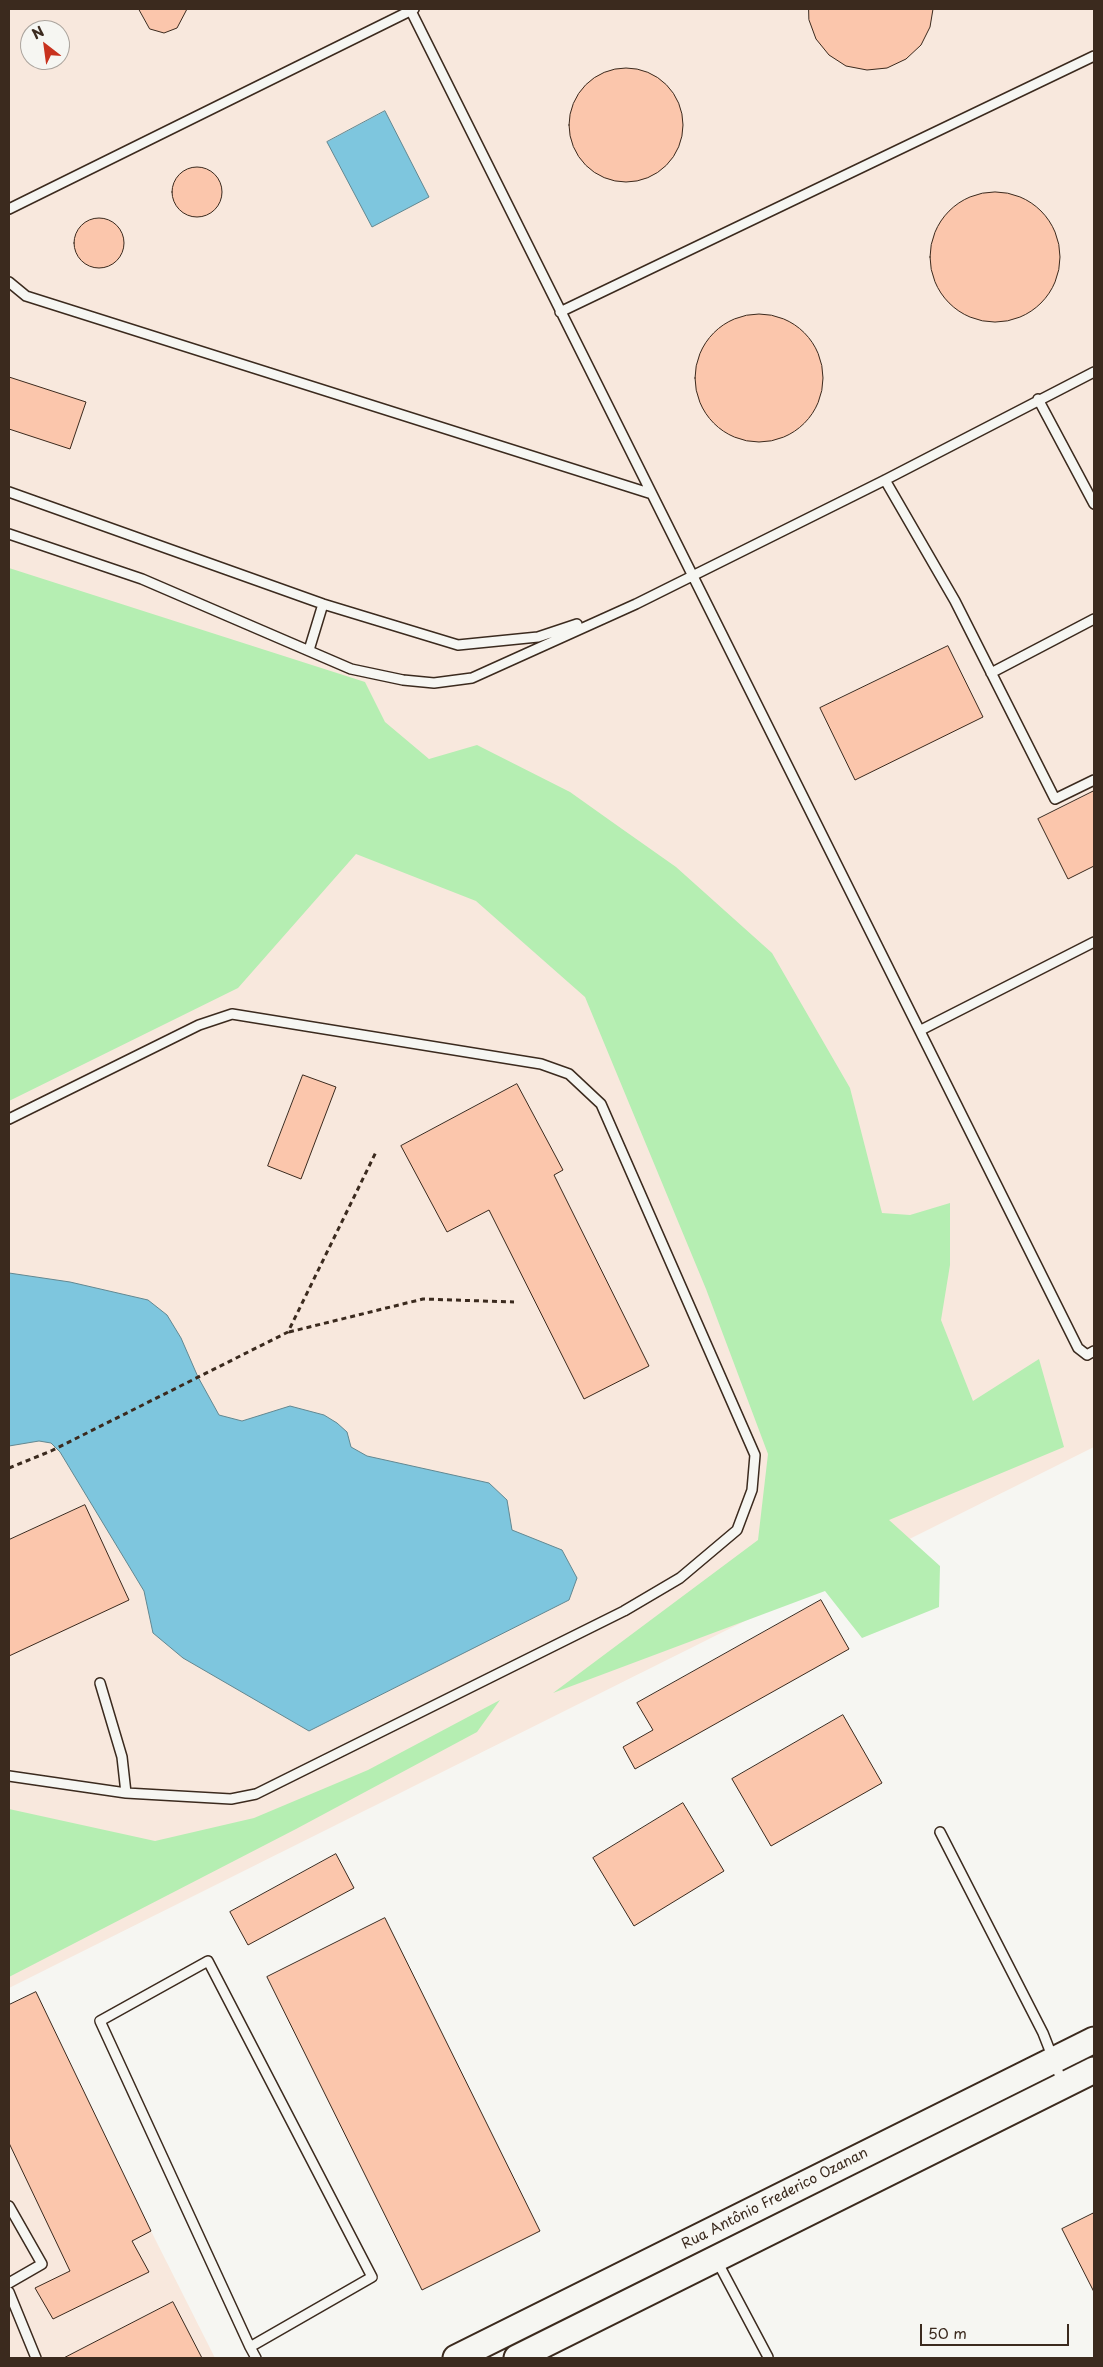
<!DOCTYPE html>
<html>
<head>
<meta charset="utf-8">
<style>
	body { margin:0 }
	#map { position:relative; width:1103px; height:2367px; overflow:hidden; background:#f6f6f2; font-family:"Playpen Sans",sans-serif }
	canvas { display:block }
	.frame { position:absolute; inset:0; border:10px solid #3b2a1e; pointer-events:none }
	.north { position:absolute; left:20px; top:20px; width:50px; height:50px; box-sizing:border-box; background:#f6f6f2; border:1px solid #aba49d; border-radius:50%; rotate:330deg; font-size:14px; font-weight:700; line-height:20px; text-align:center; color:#3b2a1e }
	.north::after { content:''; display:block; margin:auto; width:18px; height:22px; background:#c8321e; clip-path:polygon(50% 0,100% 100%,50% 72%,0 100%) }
	.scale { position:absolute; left:920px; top:2324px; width:149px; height:22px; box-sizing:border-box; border:2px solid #3b2a1e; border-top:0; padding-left:6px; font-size:15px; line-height:18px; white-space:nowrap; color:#3b2a1e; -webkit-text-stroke:4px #f6f6f2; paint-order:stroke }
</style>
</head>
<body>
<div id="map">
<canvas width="1103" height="2367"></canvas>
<div class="frame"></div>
<div class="north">N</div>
<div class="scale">50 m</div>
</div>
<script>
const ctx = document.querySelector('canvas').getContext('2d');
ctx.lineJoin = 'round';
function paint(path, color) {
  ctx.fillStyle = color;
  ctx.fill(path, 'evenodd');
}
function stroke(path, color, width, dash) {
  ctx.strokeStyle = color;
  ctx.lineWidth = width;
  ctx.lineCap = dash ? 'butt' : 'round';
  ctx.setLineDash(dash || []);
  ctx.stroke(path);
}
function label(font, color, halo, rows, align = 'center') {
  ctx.font = font + ' "Playpen Sans",sans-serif';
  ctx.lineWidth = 4;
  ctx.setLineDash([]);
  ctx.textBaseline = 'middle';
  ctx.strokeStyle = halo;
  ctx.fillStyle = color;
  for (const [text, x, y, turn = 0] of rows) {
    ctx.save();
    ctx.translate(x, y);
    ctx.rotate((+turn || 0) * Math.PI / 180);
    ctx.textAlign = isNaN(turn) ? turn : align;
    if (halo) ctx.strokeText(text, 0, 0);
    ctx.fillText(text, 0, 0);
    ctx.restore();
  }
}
paint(new Path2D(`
	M9,9H1094V1447L9,1988ZM30,30H60V60H30Z
	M36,1992L151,2231L215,2358H9V2005Z`), '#f8e8dd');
paint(new Path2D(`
	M9,568L365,682L385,722L429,759L477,745L570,792L615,824L676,867L772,953L850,1088L882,1213L910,1215L950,1203V1265L941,1320L973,1401L1039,1359L1064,1447L889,1520L940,1566L939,1607L862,1638L825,1591L553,1693L758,1540L768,1454L706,1289L585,997L476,901L356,854L238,988L9,1101Z
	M500,1700L477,1732L296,1829L9,1977V1809L155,1841L254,1818L368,1770Z`), '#b5eeb2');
const water = new Path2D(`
	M385,111L429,197L372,227L327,142Z
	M9,1273L70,1282L148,1300L167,1315L181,1338L198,1377L219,1415L242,1421L290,1406L324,1415L337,1423L347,1432L351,1447L367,1456L489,1483L507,1500L512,1530L562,1550L577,1578L569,1600L309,1731L183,1658L153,1633L144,1591L60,1452L51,1443L39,1441L9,1446Z`);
paint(water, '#7ec6de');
stroke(water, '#638891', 1);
const building = new Path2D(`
	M139,9H187L177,28L164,33L150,29Z
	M809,9H933L930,27L921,45L906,59L887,68L867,70L846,66L829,55L816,39L809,20Z
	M569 125a57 57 0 1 1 114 0a57 57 0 1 1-114 0Z
	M172 192a25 25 0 1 1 50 0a25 25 0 1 1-50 0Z
	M930 257a65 65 0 1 1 130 0a65 65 0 1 1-130 0Z
	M74 243a25 25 0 1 1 50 0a25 25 0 1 1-50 0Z
	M695 378a64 64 0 1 1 128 0a64 64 0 1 1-128 0Z
	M9,377L86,402L70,449L9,429Z
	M948,646L983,717L855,780L820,708Z
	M1094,791V866L1068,879L1038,819Z
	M303,1075L336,1087L301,1179L268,1166Z
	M517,1084L563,1170L554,1175L649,1366L584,1399L489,1210L447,1232L401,1146Z
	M85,1505L129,1600L9,1656V1540Z
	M821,1600L849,1649L635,1769L623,1747L653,1730L637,1703Z
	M843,1715L882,1783L771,1846L732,1779Z
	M683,1803L724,1871L634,1926L593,1858Z
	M336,1854L354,1888L248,1945L230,1912Z
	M385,1918L540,2231L422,2290L267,1977Z
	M36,1992L151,2231L132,2241L149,2272L53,2319L35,2288L70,2271L9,2143V2005Z
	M1094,2213V2292L1062,2229Z
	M173,2302L202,2358H64Z`);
paint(building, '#fbc6ac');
stroke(building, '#3b2a1e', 1);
const lane = new Path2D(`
	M410,9L1078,1348L1087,1355L1094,1351
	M9,209L414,9
	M9,282L26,296L652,494
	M560,312L1094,56
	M1038,399L1094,504
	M885,480L955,601L1055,799L1094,780
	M9,492L323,604L458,645L538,637L577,624
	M9,534L142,579L351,669L403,680L434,683L472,678L636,604L885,480L1094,372
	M309,650L323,604
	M991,673L1094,619
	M921,1030L1094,942
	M9,1119L199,1025L232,1014L541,1064L569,1074L601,1104L755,1455L752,1490L737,1530L680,1578L624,1611L256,1794L231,1799L126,1793L9,1776
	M100,1683L122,1757L126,1793
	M940,1832L1043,2033L1063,2084
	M9,2206L42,2264L9,2283
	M717,2261L768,2357
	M9,2292L36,2358
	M250,2347L372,2277L208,1961L100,2021L250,2347L256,2358`);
const secondary = new Path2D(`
	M456,2358L1094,2040
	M517,2358L1094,2070`);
stroke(lane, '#3b2a1e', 12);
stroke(secondary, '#3b2a1e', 29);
stroke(new Path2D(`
	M289,1332L423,1299L514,1302
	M9,1468L51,1451L288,1332L376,1152`), '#3b2a1e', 3, [5, 4]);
stroke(lane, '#f6f6f2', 9);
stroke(secondary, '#f6f6f2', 25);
label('14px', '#3b2a1e', '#f6f6f2', [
	["Rua Antônio Frederico Ozanan",775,2199,-27]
]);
</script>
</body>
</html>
